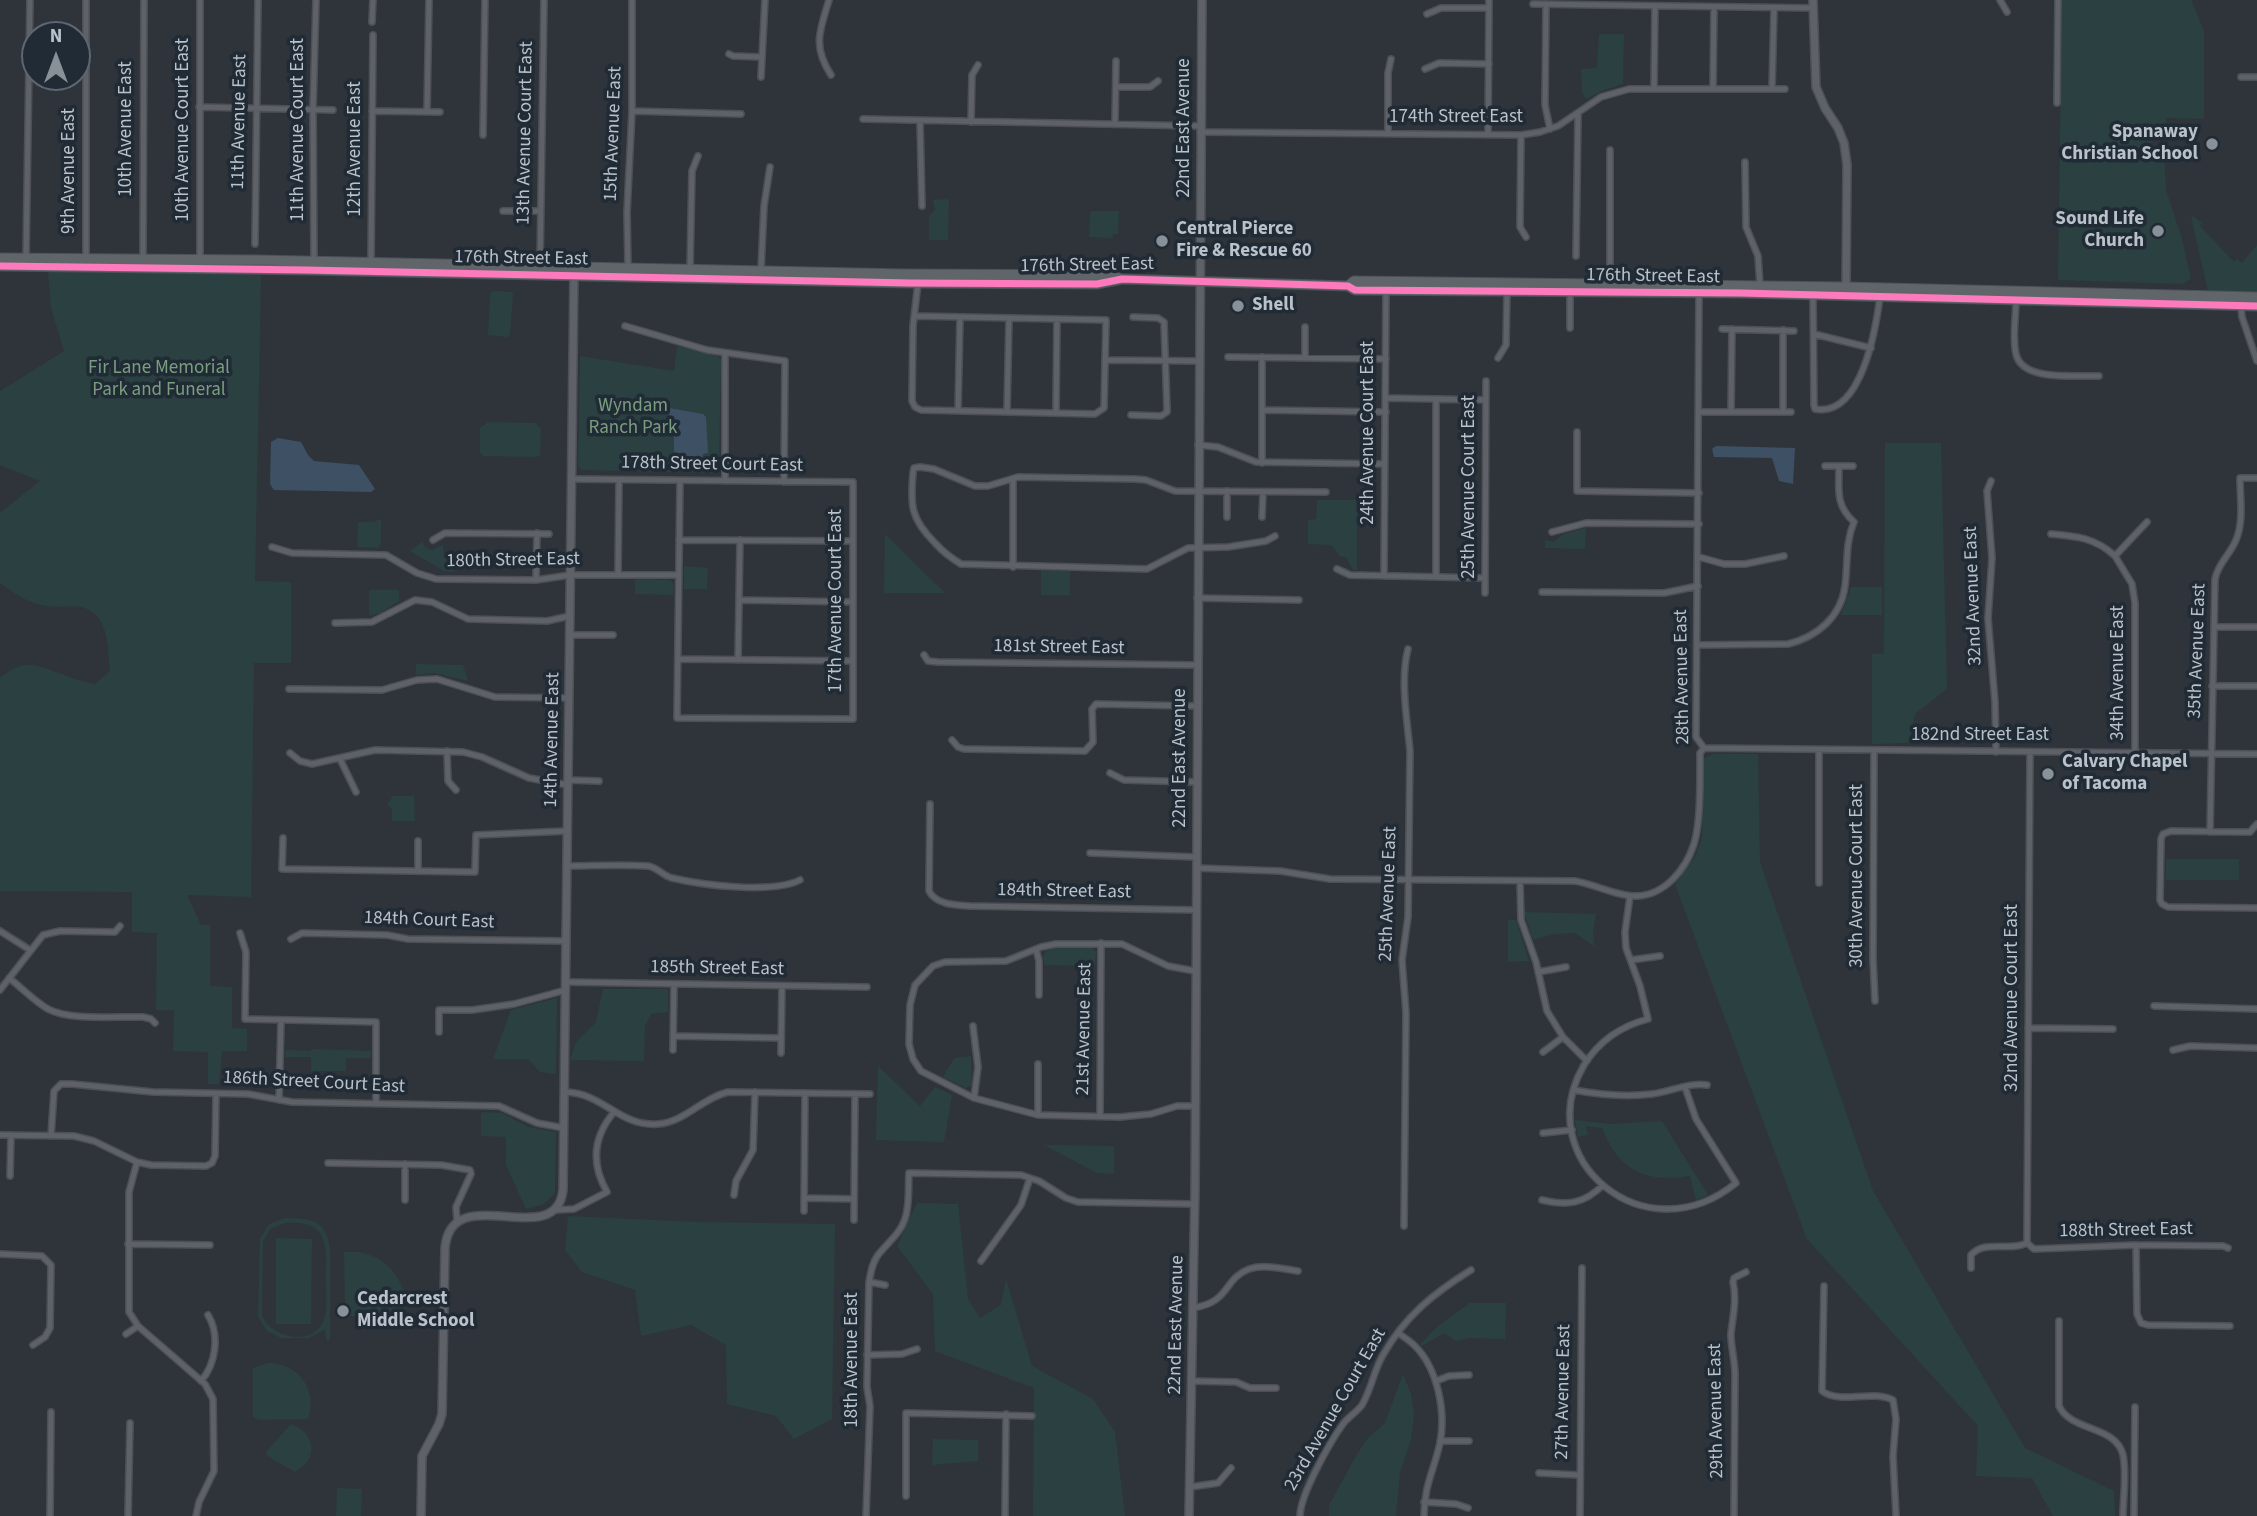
<!DOCTYPE html>
<html>
<head>
<meta charset="utf-8">
<style>
	body { margin:0 }
	#map { position:relative; width:2257px; height:1516px; overflow:hidden; background:#2e343a; font-family:"Source Sans 3",sans-serif }
	canvas { display:block }
	.north { position:absolute; left:21px; top:21px; width:70px; height:70px; box-sizing:border-box; background:#212b35; border:2px solid #5e6771; border-radius:50%; rotate:0deg; font-size:19px; font-weight:700; line-height:28px; text-align:center; color:#b9c1ca }
	.north::after { content:''; display:block; margin:auto; width:24px; height:32px; background:#889098; clip-path:polygon(50% 0,100% 100%,50% 72%,0 100%) }
</style>
</head>
<body>
<div id="map">
<canvas width="2257" height="1516"></canvas>
<div class="north">N</div>
</div>
<script>
const ctx = document.querySelector('canvas').getContext('2d');
ctx.lineJoin = 'round';
function paint(path, color) {
  ctx.fillStyle = color;
  ctx.fill(path, 'evenodd');
}
function stroke(path, color, width, dash) {
  ctx.strokeStyle = color;
  ctx.lineWidth = width;
  ctx.lineCap = dash ? 'butt' : 'round';
  ctx.setLineDash(dash || []);
  ctx.stroke(path);
}
function label(font, color, halo, rows, align = 'center') {
  ctx.font = font + ' "Source Sans 3",sans-serif';
  ctx.lineWidth = 7;
  ctx.setLineDash([]);
  ctx.textBaseline = 'middle';
  ctx.strokeStyle = halo;
  ctx.fillStyle = color;
  for (const [text, x, y, turn = 0] of rows) {
    ctx.save();
    ctx.translate(x, y);
    ctx.rotate((+turn || 0) * Math.PI / 180);
    ctx.textAlign = isNaN(turn) ? turn : align;
    if (halo) ctx.strokeText(text, 0, 0);
    ctx.fillText(text, 0, 0);
    ctx.restore();
  }
}
paint(new Path2D(`
	M2062,0H2191L2204,31V119L2166,118V126L2152,128L2149,138L2152,144L2164,150L2166,190L2182,239L2191,279L2182,284L2058,280Z
	M1599,34H1624L1623,84L1604,90L1586,99L1582,92L1581,69L1597,68Z
	M949,199L948,240H929V216L935,210L933,200Z
	M1092,211H1119L1118,234H1113L1112,238L1089,237L1090,213Z
	M2193,216L2202,223L2200,226L2234,262L2237,259L2242,263L2257,245V292L2208,291L2191,217Z
	M48,271L261,275L255,581L291,582V663H254L251,897L187,895L201,925H210V986L232,987V1028L247,1029V1051H222L219,1084H208V1052L173,1051L174,1010H156L157,933L132,932V892L0,891V678C8,671 19,664 30,665C49,666 72,681 95,684L110,671C108,648 109,613 81,607C70,605 59,608 48,606C29,604 15,594 0,583V513L40,481L0,465V391L64,351L51,308Z
	M493,291L511,292L513,294L510,334L508,337L488,335L490,294Z
	M677,346L718,356L721,360L719,462L713,473L582,470L578,466L580,356L674,371Z
	M488,422L536,423L541,429L540,455L536,457L483,456L480,452V428Z
	M1885,443H1941L1947,689L1915,714L1909,743L1872,744V654H1884Z
	M1317,500H1357V570H1353L1347,558L1340,556L1331,545L1308,544V520L1316,519Z
	M381,519V544L378,548L357,547L358,522H373Z
	M1586,528L1585,549L1545,548V540L1554,542L1564,534Z
	M885,534L945,593H884Z
	M422,542L426,548L432,550L443,545L444,558H455L454,572L444,571L410,551Z
	M684,566L708,568L707,589H684Z
	M1041,570L1070,571V595H1041Z
	M635,579L670,580L674,584L673,595L635,594Z
	M1851,587H1882V615H1841Z
	M369,590H399V601L380,613L369,616Z
	M416,664L463,665L468,681L434,673L416,675Z
	M1712,754H1758L1760,862L1873,1191L2025,1448L2114,1491L2115,1516H2053L2032,1478L1976,1476L1978,1426L1807,1239L1675,884L1695,857L1702,838L1703,759Z
	M393,796H414L415,821H392V809L387,805Z
	M2166,859H2239V880H2166Z
	M1524,912L1596,914L1593,932L1594,946L1575,933L1552,934L1533,940Z
	M1508,920H1516L1529,961L1508,962Z
	M1057,948H1092L1096,952L1095,966L1045,965L1043,957L1046,951Z
	M603,989H668V1012L651,1014L645,1026L644,1061L570,1060L576,1042L596,1022Z
	M557,998L556,1074L540,1072L528,1059H493L511,1010Z
	M311,1049L371,1051V1058H346V1071H311V1057H285L286,1050L311,1051Z
	M971,1056L972,1085L966,1088L943,1077L954,1058Z
	M878,1066L920,1106L935,1087L952,1095L944,1142L876,1140Z
	M481,1112L502,1113L528,1127L556,1132L555,1193L544,1204L526,1209L506,1165V1137L481,1136Z
	M1575,1120L1610,1124L1662,1121L1708,1195L1696,1200L1690,1176C1647,1183 1618,1171 1602,1128L1586,1126L1588,1135L1578,1137Z
	M1044,1145L1114,1146V1174L1097,1173Z
	M917,1203L958,1204L968,1299L980,1318L1001,1305L1006,1279L1032,1366L1093,1399L1115,1432L1125,1516H1033L1034,1388L935,1351L933,1294L897,1246Z
	M568,1216L696,1222L835,1224L832,1419L794,1439L776,1416L727,1404L726,1345L691,1325L641,1336L635,1290L582,1272L565,1250Z
	M285,1218C310,1218 327,1220 330,1249V1340H326L325,1329L309,1338H281L267,1331L258,1317L260,1238L269,1224ZM284,1223C332,1219 326,1248 326,1284C326,1295 328,1311 323,1322C312,1346 272,1339 262,1315L263,1242L270,1229Z
	M276,1238L312,1239L311,1324H276Z
	M344,1252C383,1249 408,1277 406,1315L350,1316L345,1310Z
	M1470,1303H1506L1505,1339L1470,1338L1456,1341L1444,1333L1422,1346L1420,1344L1438,1326Z
	M268,1363C299,1363 318,1390 308,1419L259,1420L253,1417V1368Z
	M1403,1374L1411,1394L1414,1415L1411,1439L1400,1472L1396,1516H1329V1505L1357,1454L1369,1437L1385,1423Z
	M291,1424C316,1433 319,1459 295,1472L267,1456L266,1452Z
	M933,1439L978,1440V1461L932,1465Z
	M337,1488L362,1489L361,1516H336Z`), '#2b4041');
paint(new Path2D(`
	M669,408L703,414L706,417L708,453L703,454L702,460L674,454V426L667,410Z
	M278,438L301,442L308,455L314,461L359,465L375,489L371,492L274,490L270,484L271,442Z
	M1716,446L1795,448L1793,484L1779,481L1772,458L1714,457L1712,449Z`), '#3d5064');
const minor = new Path2D(`
	M200,0V259
	M829,0C820,30 812,46 831,75
	M2000,0L2007,12
	M1533,4L1813,8
	M1546,4L1545,105L1550,129
	M1427,14L1441,8H1489
	M372,22L373,0
	M729,54L733,56L761,57
	M1425,69L1439,63L1489,64
	M761,77L765,0
	M2241,77H2257
	M1116,87H1150L1158,81
	M1654,88L1655,6
	M1713,89L1714,7
	M1772,89L1774,9
	M2057,103L2058,0
	M199,107L333,110
	M372,111L440,112
	M632,111L741,114
	M427,112L429,0
	M863,119L1200,126
	M920,121L922,206
	M971,122L972,75L978,65
	M1115,124L1116,61
	M1200,132L1521,135L1540,132L1558,126L1601,97L1629,89H1785
	M1388,133V73L1391,59
	M483,135L485,0
	M1488,135L1489,0
	M1521,135L1520,227L1526,237
	M1745,162L1746,227L1758,256L1760,286
	M503,211H541
	M255,244L258,0
	M1576,256L1578,114
	M26,259L30,0
	M86,259V0
	M143,259L144,0
	M314,261L313,109L316,0
	M371,263L373,35
	M540,266L544,0
	M628,268L627,212L632,111V0
	M690,270L692,171L698,156
	M761,270L764,206L770,167
	M1610,285V150
	M1699,293L1696,737L1704,748
	M1813,295L1814,405L1815,409C1862,418 1876,327 1880,297
	M2016,300C2016,317 2012,337 2016,354C2022,382 2076,375 2099,376
	M2241,307L2242,317L2257,361
	M916,316L1106,320L1104,408L1095,414L921,410L915,407L912,401L913,326L918,283
	M625,326L707,350L785,361L784,482
	M1570,328V292
	M1722,329L1794,331
	M1814,334L1871,348
	M1228,357L1386,359
	M1305,358V327
	M1498,358L1506,345L1507,290
	M1105,360L1198,361
	M1386,398L1486,400
	M1262,410L1386,412
	M958,411L960,317
	M1007,411L1009,319
	M1056,412L1057,319
	M1700,412H1791
	M1731,412L1732,329
	M1783,412V330
	M1131,415L1161,416L1167,412V409L1164,322L1158,318L1133,317
	M1577,432V491L1699,493
	M1198,445L1218,447L1256,462L1385,464
	M1262,463V357
	M1825,466H1853
	M571,479L853,482V719L677,718L680,481
	M725,481V353
	M1991,481L1987,491L1992,558L1988,618L1995,702L1996,752
	M1227,517V491
	M1262,517L1263,492
	M1552,532L1586,523L1699,524
	M2051,534C2076,536 2096,538 2115,556L2147,522
	M1275,536L1266,541L1228,547L1188,548L1147,569L961,564C951,558 943,552 935,543C911,519 910,506 913,473L914,468L920,467L934,469L975,486H988L1018,477L1135,479L1146,480L1175,491L1326,492
	M433,540L445,533L549,534
	M679,540L852,541
	M272,547L292,553L386,555L417,573L436,579L536,580L570,575H679
	M2115,556L2132,584L2135,603V752
	M1699,557L1724,564H1745L1784,556
	M1013,567V479
	M1337,569L1350,575L1485,578
	M618,575L619,480
	M1384,576L1386,289
	M1436,577V399
	M536,580L537,533
	M1542,592L1664,593L1698,586
	M1485,593L1486,381
	M1197,598L1299,600
	M739,600L853,602
	M335,623L372,622L415,600L432,602L468,619L547,621L570,616
	M2215,627H2257
	M569,635H613
	M1698,645L1788,644C1817,637 1841,617 1845,586C1848,564 1845,543 1854,522C1835,505 1839,489 1839,466
	M924,655L928,661L938,662L1197,665
	M678,659L853,661
	M738,660L740,540
	M2212,686H2257
	M289,689L382,690L417,680L437,679L495,697L569,698
	M952,740L958,747L964,749L1085,751L1093,742L1092,709L1096,704L1196,706
	M1704,748L2257,754
	M1819,750V883
	M447,751L448,781L456,790
	M1874,751L1873,959L1875,1001
	M290,753L300,761L312,764L375,750L463,752L482,757L529,778L568,785
	M340,759L356,792
	M1110,773L1124,780L1196,782
	M568,780L599,781
	M930,804L929,891C936,905 956,905 970,906L1196,910
	M2257,824L2250,832L2171,831L2163,834L2161,839L2160,900L2162,904L2168,907L2257,908
	M2210,832L2215,579C2218,563 2230,555 2236,540C2244,522 2240,498 2240,478H2257
	M283,838L282,869L475,872L476,835L567,831
	M1090,853L1196,857
	M567,866C594,866 622,864 648,866C657,867 663,876 672,878C702,885 772,894 800,880
	M1196,868L1280,871L1330,879L1575,881C1594,884 1619,897 1637,896C1665,895 1686,869 1694,844C1701,822 1700,777 1700,753L1704,748
	M418,871V841
	M1520,881L1521,920L1536,962L1547,1011L1563,1037L1587,1061
	M1630,896L1625,932L1626,948L1640,986L1648,1019C1621,1026 1599,1041 1584,1065C1529,1159 1645,1257 1736,1183L1696,1119L1685,1087
	M0,931L30,950
	M240,933L246,952L245,1019L376,1022V1104
	M291,939L302,933L387,935L408,939L567,941
	M1036,949L1039,961V995
	M1631,960L1660,956
	M1538,972L1566,967
	M9,978C22,988 34,1001 48,1009C70,1021 117,1016 143,1017L151,1019L155,1023
	M566,982L867,987
	M0,990L43,935L60,931L115,932L120,926
	M2154,1006L2257,1009
	M973,1026L978,1067L974,1098
	M2028,1028L2113,1029
	M439,1032V1010H472L514,1004L566,990
	M673,1036L781,1038
	M673,1050L674,984
	M2173,1050L2190,1046L2257,1048
	M1543,1052L1563,1037
	M781,1053L782,986
	M1574,1090C1600,1095 1626,1097 1652,1094C1670,1092 1689,1082 1707,1085
	M565,1092C604,1093 619,1127 658,1124C685,1122 702,1098 728,1092L870,1094
	M279,1100L281,1020
	M1194,1106H1177L1151,1114L1120,1117L1038,1115L974,1098L921,1071L913,1059L909,1044L910,1005L915,985L933,966L945,962L1006,961L1041,947L1056,944H1122L1168,966L1195,971
	M1038,1115V1064
	M1100,1116L1101,943
	M1543,1133L1572,1130
	M0,1135L74,1136L94,1141L137,1162L151,1165L206,1166L212,1163L215,1156L216,1094
	M51,1136L54,1091L61,1084H72L153,1092L248,1094L292,1102L499,1106L537,1123L564,1128
	M137,1162L129,1192V1312L138,1326L205,1384L213,1399L214,1471L199,1502L196,1516
	M328,1163L441,1165L470,1170L471,1174L456,1207L457,1221
	M10,1176L11,1135
	M734,1195L736,1181L753,1150L755,1092
	M804,1198L854,1199
	M405,1200V1164
	M1542,1200C1567,1206 1584,1204 1603,1185
	M555,1210L574,1209L607,1192C591,1164 593,1137 614,1112
	M804,1211L805,1093
	M854,1220L855,1094
	M1404,1226L1406,1013L1402,960L1408,917L1410,751C1407,719 1400,680 1408,649
	M2027,1243L2030,753
	M2027,1243L2034,1249L2136,1245L2223,1246L2228,1248
	M128,1244L210,1245
	M2136,1245L2137,1314L2141,1323L2148,1325L2230,1326
	M0,1254L42,1256L51,1265L50,1328L45,1337L33,1345
	M981,1261L1021,1205L1030,1178
	M1971,1268V1255C1985,1239 2010,1252 2027,1243
	M869,1282L885,1285
	M1824,1286L1822,1391C1841,1405 1872,1389 1893,1400L1896,1419L1893,1456L1896,1516
	M1193,1308C1231,1302 1223,1279 1249,1269C1264,1264 1283,1269 1298,1271
	M2059,1321V1406C2071,1432 2116,1425 2123,1455C2127,1474 2123,1497 2123,1516
	M1398,1333C1404,1337 1410,1341 1415,1346C1438,1369 1446,1412 1440,1443C1434,1470 1424,1486 1424,1516
	M126,1334L138,1326
	M867,1355L902,1354L917,1349
	M201,1381C216,1364 220,1335 208,1315
	M1191,1381L1236,1382L1250,1388H1276
	M1436,1381L1449,1376L1469,1375
	M1440,1441H1469
	M1539,1473L1578,1475
	M1190,1487L1218,1483L1231,1468
	M906,1496V1413L1032,1416
	M1424,1502L1456,1504L1468,1508
	M50,1516L51,1412
	M128,1516L130,1423
	M866,1516L870,1406L867,1387L869,1282C871,1272 872,1263 878,1255C887,1243 900,1234 905,1219C910,1204 908,1188 909,1173L1021,1175L1039,1181L1066,1198L1078,1202L1194,1204
	M1005,1516L1006,1414
	M1300,1516C1300,1495 1330,1442 1343,1424C1348,1417 1357,1412 1362,1405C1371,1390 1374,1370 1383,1355C1405,1316 1434,1293 1471,1270
	M1580,1516L1582,1268
	M1734,1516L1735,1373C1735,1362 1730,1341 1731,1333C1733,1315 1737,1300 1733,1282L1734,1278L1746,1272
	M2134,1516L2135,1407`);
const tertiary = new Path2D(`
	M1813,0L1816,87L1825,108L1838,128L1844,143L1847,165L1846,290
	M421,1516L422,1456L439,1424L442,1414L445,1248C451,1178 556,1253 563,1190L574,273
	M1189,1516L1195,1188L1202,0`);
const primary = new Path2D(`
	M0,258L258,260L903,274L1111,275L1121,279
	M0,266L307,270L910,283L1097,284L1122,279L1348,286L1355,290L1741,293L2257,306
	M1348,286L1354,281L1846,287L2257,297`);
stroke(minor, '#4c5055', 8);
stroke(tertiary, '#4c5055', 10);
stroke(primary, '#4c5157', 11);
stroke(minor, '#5e6268', 5);
stroke(tertiary, '#5e6268', 7);
stroke(primary, '#60656a', 9);
stroke(new Path2D(`
	M0,266L307,270L910,283L1097,284L1122,279L1348,286L1355,290L1741,293L2257,306`), '#fd7abc', 7);
for (const [x, y, r, color] of [
	[2212,144,7,"#889098"],
	[2158,231,7,"#889098"],
	[1162,241,7,"#889098"],
	[1238,306,7,"#889098"],
	[2048,774,7,"#889098"],
	[343,1311,7,"#889098"]
]) {
  const dot = new Path2D();
  dot.arc(x, y, r, 0, 2 * Math.PI);
  ctx.fillStyle = color;
  ctx.fill(dot);
  stroke(dot, '#212b35', 2.5);
}
label('19px', '#b9c1ca', '#212b35', [
	["174th Street East",1456,118],
	["11th Avenue East",240,122,-89],
	["22nd East Avenue",1185,128,-90],
	["10th Avenue East",127,129,-90],
	["10th Avenue Court East",184,130,-90],
	["11th Avenue Court East",299,130,-90],
	["13th Avenue Court East",526,133,-89],
	["15th Avenue East",614,134,-88],
	["12th Avenue East",356,149,-90],
	["9th Avenue East",70,171,-90],
	["176th Street East",521,259,1],
	["176th Street East",1087,266,-1],
	["176th Street East",1653,277,1],
	["24th Avenue Court East",1369,433,-90],
	["178th Street Court East",712,465,1],
	["25th Avenue Court East",1470,487,-90],
	["180th Street East",513,561,-1],
	["32nd Avenue East",1974,596,-92],
	["17th Avenue Court East",837,601,-90],
	["181st Street East",1059,648,1],
	["35th Avenue East",2198,651,-88],
	["34th Avenue East",2119,673,-90],
	["28th Avenue East",1683,677,-91],
	["182nd Street East",1980,736],
	["14th Avenue East",553,740,-89],
	["22nd East Avenue",1181,758,-90],
	["30th Avenue Court East",1858,876,-90],
	["184th Street East",1064,892,1],
	["25th Avenue East",1389,894,-88],
	["184th Court East",429,921,2],
	["185th Street East",717,969,1],
	["32nd Avenue Court East",2013,998,-90],
	["21st Avenue East",1085,1029,-89],
	["186th Street Court East",314,1083,3],
	["188th Street East",2126,1231,-1],
	["22nd East Avenue",1177,1325,-89],
	["18th Avenue East",853,1360,-90],
	["27th Avenue East",1564,1392,-89],
	["23rd Avenue Court East",1336,1410,-60],
	["29th Avenue East",1717,1411,-91]
]);
label('bold 19px', '#b9c1ca', '#212b35', [
	["Spanaway",2198,133,"right"],
	["Christian School",2198,155,"right"],
	["Sound Life",2144,220,"right"],
	["Church",2144,242,"right"],
	["Central Pierce",1176,230],
	["Fire & Rescue 60",1176,252],
	["Shell",1252,306],
	["Calvary Chapel",2062,763],
	["of Tacoma",2062,785],
	["Cedarcrest",357,1300],
	["Middle School",357,1322]
], 'left');
label('19px', '#799e7e', '#212b35', [
	["Fir Lane Memorial",159,369],
	["Park and Funeral",159,391],
	["Wyndam",633,407],
	["Ranch Park",633,429]
]);
</script>
</body>
</html>
